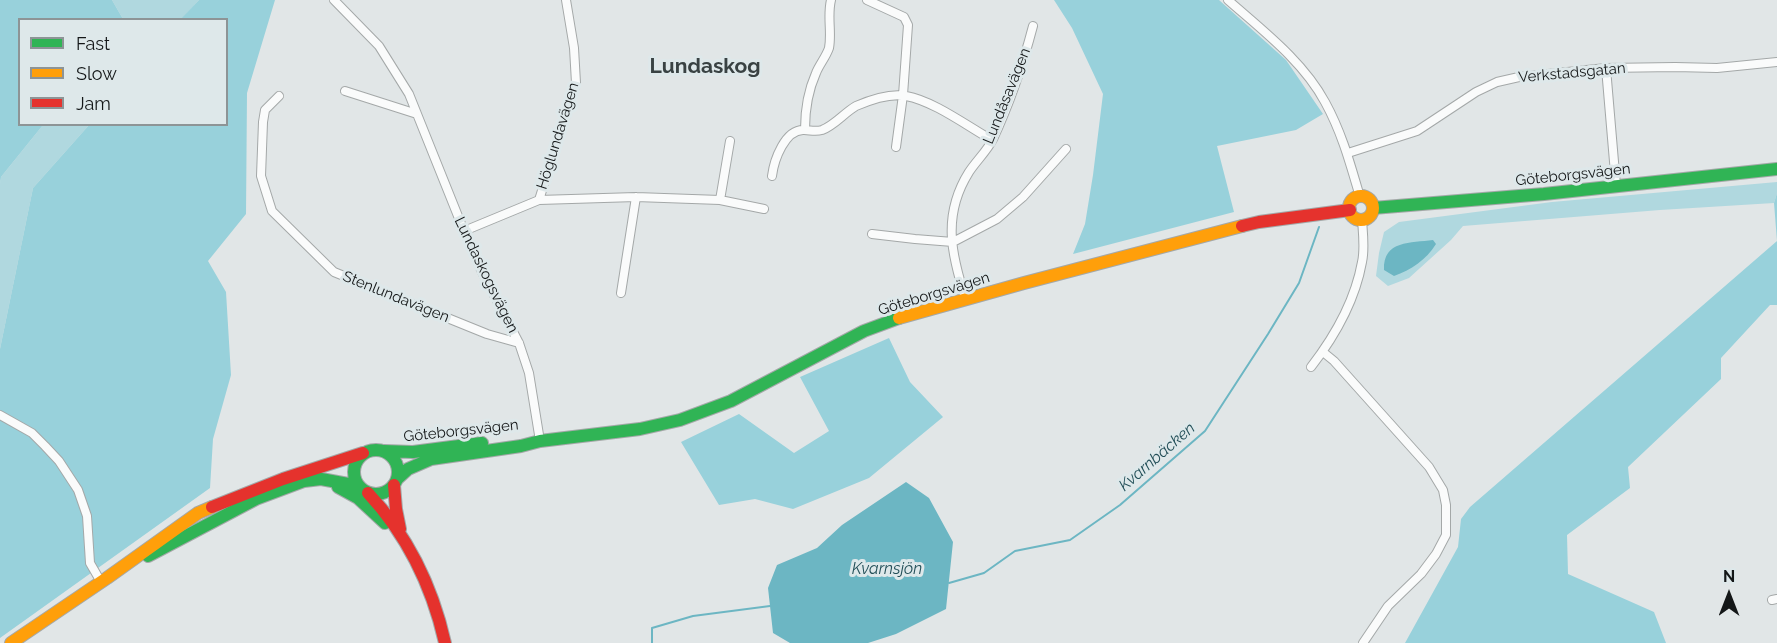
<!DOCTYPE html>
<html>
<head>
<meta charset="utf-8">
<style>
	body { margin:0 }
	#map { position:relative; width:1777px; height:643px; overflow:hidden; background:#e1e6e7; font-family:Raleway,sans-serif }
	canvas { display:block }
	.legend { position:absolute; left:18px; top:18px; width:210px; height:108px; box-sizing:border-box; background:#dee8ea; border:2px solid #8d9496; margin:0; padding:8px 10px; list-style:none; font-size:18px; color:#141718 }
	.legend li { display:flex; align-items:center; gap:12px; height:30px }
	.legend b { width:30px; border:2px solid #8d9496 }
	.north { position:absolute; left:1699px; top:565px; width:60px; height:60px; -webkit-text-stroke:4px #dee8ea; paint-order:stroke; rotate:0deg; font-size:16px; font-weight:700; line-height:24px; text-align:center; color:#141718 }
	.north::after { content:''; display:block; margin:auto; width:21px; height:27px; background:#141718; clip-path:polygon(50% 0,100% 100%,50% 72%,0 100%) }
</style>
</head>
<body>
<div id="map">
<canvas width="1777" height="643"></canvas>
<ul class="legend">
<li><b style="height:8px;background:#30b455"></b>Fast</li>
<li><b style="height:8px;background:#ff9f0a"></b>Slow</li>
<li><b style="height:8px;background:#e5322d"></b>Jam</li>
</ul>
<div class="north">N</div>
</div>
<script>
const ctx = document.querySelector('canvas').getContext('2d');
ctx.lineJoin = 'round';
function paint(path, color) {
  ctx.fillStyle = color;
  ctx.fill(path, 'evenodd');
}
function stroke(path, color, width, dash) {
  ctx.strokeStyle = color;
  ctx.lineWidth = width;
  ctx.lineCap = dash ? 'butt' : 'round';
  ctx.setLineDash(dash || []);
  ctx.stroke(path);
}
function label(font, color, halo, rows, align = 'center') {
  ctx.font = font + ' Raleway,sans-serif';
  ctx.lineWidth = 6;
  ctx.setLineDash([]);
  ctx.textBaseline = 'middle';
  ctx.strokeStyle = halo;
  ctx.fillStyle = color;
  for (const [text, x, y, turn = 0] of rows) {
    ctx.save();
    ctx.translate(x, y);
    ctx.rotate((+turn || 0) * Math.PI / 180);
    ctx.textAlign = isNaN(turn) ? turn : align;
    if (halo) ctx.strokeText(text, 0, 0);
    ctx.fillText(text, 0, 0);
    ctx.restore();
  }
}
paint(new Path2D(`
	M112,0H199L181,20L123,19Z
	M43,125H89L33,188L0,349V184L1,177Z
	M1777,182V193L1774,203L1660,210L1463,226L1451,240L1409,278L1388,286L1376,276L1379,253L1384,232L1399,222L1552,202Z`), '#b0d8df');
paint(new Path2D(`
	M0,0H112L123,19L20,20V124L43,125L1,177L0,184Z
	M199,0H275L247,93L246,214L208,261L226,292L231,375L213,439L210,488L0,638V349L33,188L89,125L226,124V20L181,19Z
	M1054,0H1219L1286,60L1323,114L1296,130L1217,146L1234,212L1073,254L1085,224L1093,175L1103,94L1072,28Z
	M1777,193V305H1770L1721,358V379L1628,467L1630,488L1567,535L1568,574L1654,612L1666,643H1405L1458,547L1461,519L1470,507L1777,241L1774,203Z
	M889,338L910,382L943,417L869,478L793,509L755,499L719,505L681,442L739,414L794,453L829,431L800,377Z`), '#98d1db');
paint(new Path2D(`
	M1433,240L1436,244C1426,260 1411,270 1394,276L1384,270C1383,240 1411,243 1433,240Z
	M906,482L929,498L953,542L946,609L896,634L868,643H790L773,633L768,588L777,565L817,548L842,525Z`), '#6cb6c3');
stroke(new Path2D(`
	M949,583L984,573L1015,551L1070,540L1120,505L1205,431L1268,334L1299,283L1319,227
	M652,643V628L693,616L770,606`), '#6cb6c3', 2);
const street = new Path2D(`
	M334,0L379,46L409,94L464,231L482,272L519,343L529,373L540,441
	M867,0L904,17L908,25L903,95L896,147
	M1228,0C1262,30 1303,61 1325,102C1342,133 1350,163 1360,197
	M1606,68L1616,185
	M345,91L417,114
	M279,96L265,110L263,122L261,176L272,211L334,272L487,334L519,343
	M805,129C805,110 808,91 816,73C819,65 826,57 829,48C832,32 827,16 831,0
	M1348,153L1417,131L1476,92L1497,82L1519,77L1606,68L1675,67L1717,68L1777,62
	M772,176C774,160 785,129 804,130C810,130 815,132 822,130C835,125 844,113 856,106C870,100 891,93 906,96C934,101 967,126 992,140
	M539,200L576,83L574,48L566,0
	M720,200L730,141
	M464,231L539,200L636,197L720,200L764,209
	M872,234L915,239L953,242L997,219L1023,197L1066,149
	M621,293L636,197
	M966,300C951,254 942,215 969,172C977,160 987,151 993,139C1010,103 1023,64 1033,26
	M1323,352L1334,361L1429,467L1443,490L1446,505V535L1436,554L1421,574L1388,606L1363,643
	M1311,367C1335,336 1355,301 1362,262C1365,249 1363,234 1362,220
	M0,415L32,433L45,446L59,461L78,490L87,516L90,563L101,582
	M1772,600L1777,599`);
const fast = new Path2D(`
	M1373,208L1544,194L1777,169
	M354 472a22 22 0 1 1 44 0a22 22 0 1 1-44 0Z
	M384,451L413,452L482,443
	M397,479L408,469L431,459L521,446L540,441L640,429L680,420L731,401L864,331L899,318
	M338,487L358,498L385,523
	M148,556L256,499L304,481L321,479L359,486`);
const slow = new Path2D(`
	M1349 208a12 12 0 1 1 24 0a12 12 0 1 1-24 0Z
	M899,318L1024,283L1242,226
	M11,643L107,578L198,513L212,507`);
const jam = new Path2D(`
	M1242,226L1259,222L1350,210
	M394,485L396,509L400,529
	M368,493C408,536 432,585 445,643
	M212,507L283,479L363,453`);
stroke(street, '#a4a8a8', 10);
stroke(fast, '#a4a8a8', 14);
stroke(slow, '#a4a8a8', 14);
stroke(jam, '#a4a8a8', 14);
stroke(street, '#fafbfb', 8);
stroke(fast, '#30b455', 12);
stroke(slow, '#ff9f0a', 12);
stroke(jam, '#e5322d', 12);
label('15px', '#141718', '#dee8ea', [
	["Verkstadsgatan",1572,73,-5],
	["Lundåsavägen",1007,96,-68],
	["Höglundavägen",558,136,-73],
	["Göteborgsvägen",1573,175,-6],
	["Lundaskogsvägen",486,275,64],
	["Göteborgsvägen",934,294,-17],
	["Stenlundavägen",396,297,22],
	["Göteborgsvägen",461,431,-6]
]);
label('italic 16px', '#234f58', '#dee8ea', [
	["Kvarnbäcken",1157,457,-41],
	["Kvarnsjön",887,569]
]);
label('bold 21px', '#394243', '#dee8ea', [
	["Lundaskog",705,67]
]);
</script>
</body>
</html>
